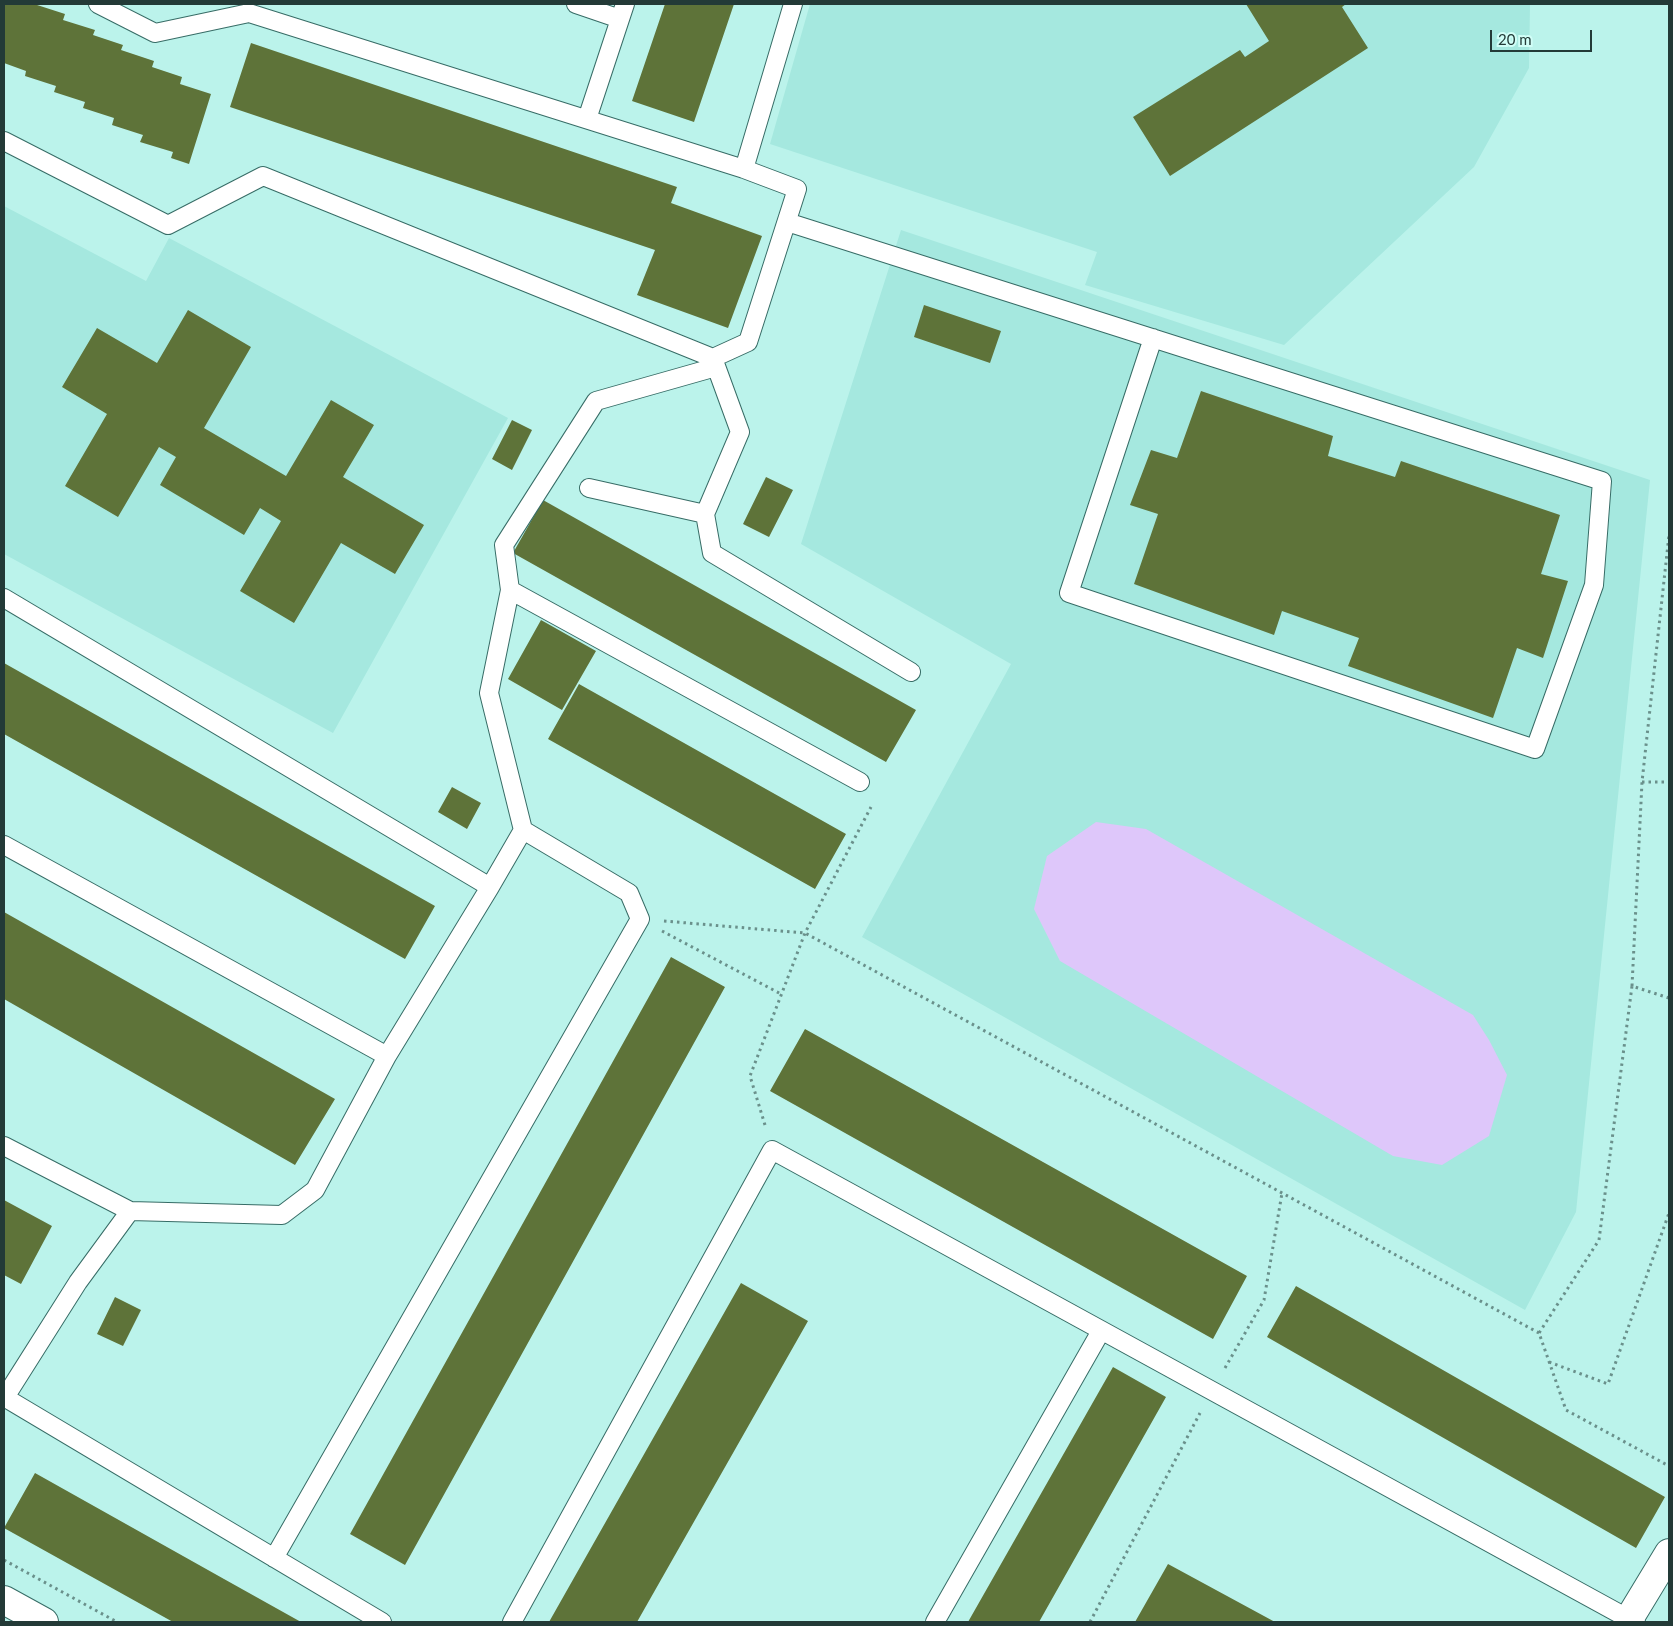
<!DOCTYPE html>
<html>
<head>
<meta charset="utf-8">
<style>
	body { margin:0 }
	#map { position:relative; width:1673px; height:1626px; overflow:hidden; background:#bbf3eb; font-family:Lato,sans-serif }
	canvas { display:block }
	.frame { position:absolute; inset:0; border:5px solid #233a37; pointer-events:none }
	.scale { position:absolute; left:1490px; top:30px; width:102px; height:22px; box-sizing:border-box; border:2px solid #233a37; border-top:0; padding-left:6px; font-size:15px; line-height:18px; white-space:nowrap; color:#233a37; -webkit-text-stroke:4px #d1fef7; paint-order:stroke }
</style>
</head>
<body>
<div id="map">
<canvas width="1673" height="1626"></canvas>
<div class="frame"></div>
<div class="scale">20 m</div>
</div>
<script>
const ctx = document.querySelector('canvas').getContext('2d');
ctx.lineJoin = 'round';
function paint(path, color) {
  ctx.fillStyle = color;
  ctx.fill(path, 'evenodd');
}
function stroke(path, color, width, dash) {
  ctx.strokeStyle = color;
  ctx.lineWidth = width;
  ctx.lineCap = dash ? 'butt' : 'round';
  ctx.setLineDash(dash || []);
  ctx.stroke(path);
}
paint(new Path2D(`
	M810,4H1530L1529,68L1474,167L1284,345L1085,285L1097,252L770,144Z
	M4,206L146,281L169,238L508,418L333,733L4,554Z
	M901,230L1650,480L1576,1212L1525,1310L862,937L1011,664L801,544Z`), '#a5e8df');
paint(new Path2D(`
	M1096,822L1146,829L1473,1015L1489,1040L1507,1075L1489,1136L1442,1165L1393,1156L1060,961L1034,909L1047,856Z`), '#dec7fa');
paint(new Path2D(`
	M4,4H34L65,14L63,20L95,30L93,35L123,45L121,50L154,61L152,67L182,77L180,84L211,94L189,164L171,158L173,152L140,142L143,135L112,125L114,118L83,108L85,102L54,92L56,86L25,76L26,71L4,63Z
	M665,4H734L694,122L632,101Z
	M1246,4H1346L1342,7L1368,48L1170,176L1133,117L1240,50L1245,57L1269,41Z
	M251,43L677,187L671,203L762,236L728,328L637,295L655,250L230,107Z
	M924,305L1001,331L990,363L914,337Z
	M188,310L251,347L204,428L286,476L331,400L374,425L343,477L424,525L395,574L341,543L294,623L240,591L281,521L260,508L244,535L160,485L176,457L159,447L118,517L65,486L107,414L62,387L97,328L157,363Z
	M1201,391L1333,436L1328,456L1395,477L1401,461L1560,515L1541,574L1568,581L1543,658L1517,648L1493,718L1348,666L1359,638L1282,611L1274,635L1134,584L1158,514L1130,505L1151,450L1177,458Z
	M512,420L532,430L512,470L492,459Z
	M766,477L793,490L769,537L743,524Z
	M543,500L916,710L886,762L513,553Z
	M541,620L596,651L562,710L508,679Z
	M4,663L435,906L405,959L4,734Z
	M579,684L846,834L815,889L548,739Z
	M452,787L481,803L467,829L438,812Z
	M4,912L335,1099L295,1165L4,999Z
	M671,957L725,987L405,1565L350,1534Z
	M805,1029L1247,1276L1213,1339L770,1091Z
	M4,1200L52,1226L21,1284L4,1275Z
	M741,1283L808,1321L637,1622H549Z
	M1296,1286L1665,1497L1636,1548L1267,1337Z
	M115,1297L141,1310L123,1346L97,1334Z
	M1113,1367L1166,1397L1039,1622H968Z
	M35,1473L224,1579L301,1622H173L4,1528Z
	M1168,1564L1275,1622H1135Z`), '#5e7339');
const lane = new Path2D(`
	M98,4L155,33L249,13L744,169L793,4
	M576,4L620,19
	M587,119L625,4
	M4,141L168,225L263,176L713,358L748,342L797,189L744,169
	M787,222L1602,481L1594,585L1535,749L1069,593L1153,338
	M589,488L705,514L740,432L713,358
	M705,514L712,553L911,672
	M510,590L504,545L596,401L716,367
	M4,598L490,887
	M4,845L387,1056
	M4,1146L130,1211
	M4,1397L382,1622
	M4,1399L78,1282L130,1211L282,1215L315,1190L387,1056L490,887L523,830L489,693L510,590L860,782
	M274,1558L640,919L629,893L523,830
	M512,1622L772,1150L1629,1619
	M935,1622L1101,1331`);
const street = new Path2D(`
	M1631,1622L1629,1619L1669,1553`);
const secondary = new Path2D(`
	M4,1600L44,1622`);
stroke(lane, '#376c66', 20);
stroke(street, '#376c66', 30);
stroke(secondary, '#376c66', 30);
stroke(new Path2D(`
	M1642,782H1669
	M664,921L805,933L1539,1333
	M662,931L781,994
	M1632,986L1642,782L1669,535
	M1669,998L1632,986L1599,1240L1539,1333L1566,1410L1669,1466
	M765,1125L750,1076L805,933L871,807
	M1549,1362L1608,1384L1669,1213
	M1225,1368L1264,1300L1282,1193
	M4,1560L117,1622
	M1090,1622L1200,1413`), '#6a908b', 3, [2.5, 4]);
stroke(lane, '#fff', 18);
stroke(street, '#fff', 28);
stroke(secondary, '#fff', 28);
</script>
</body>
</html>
